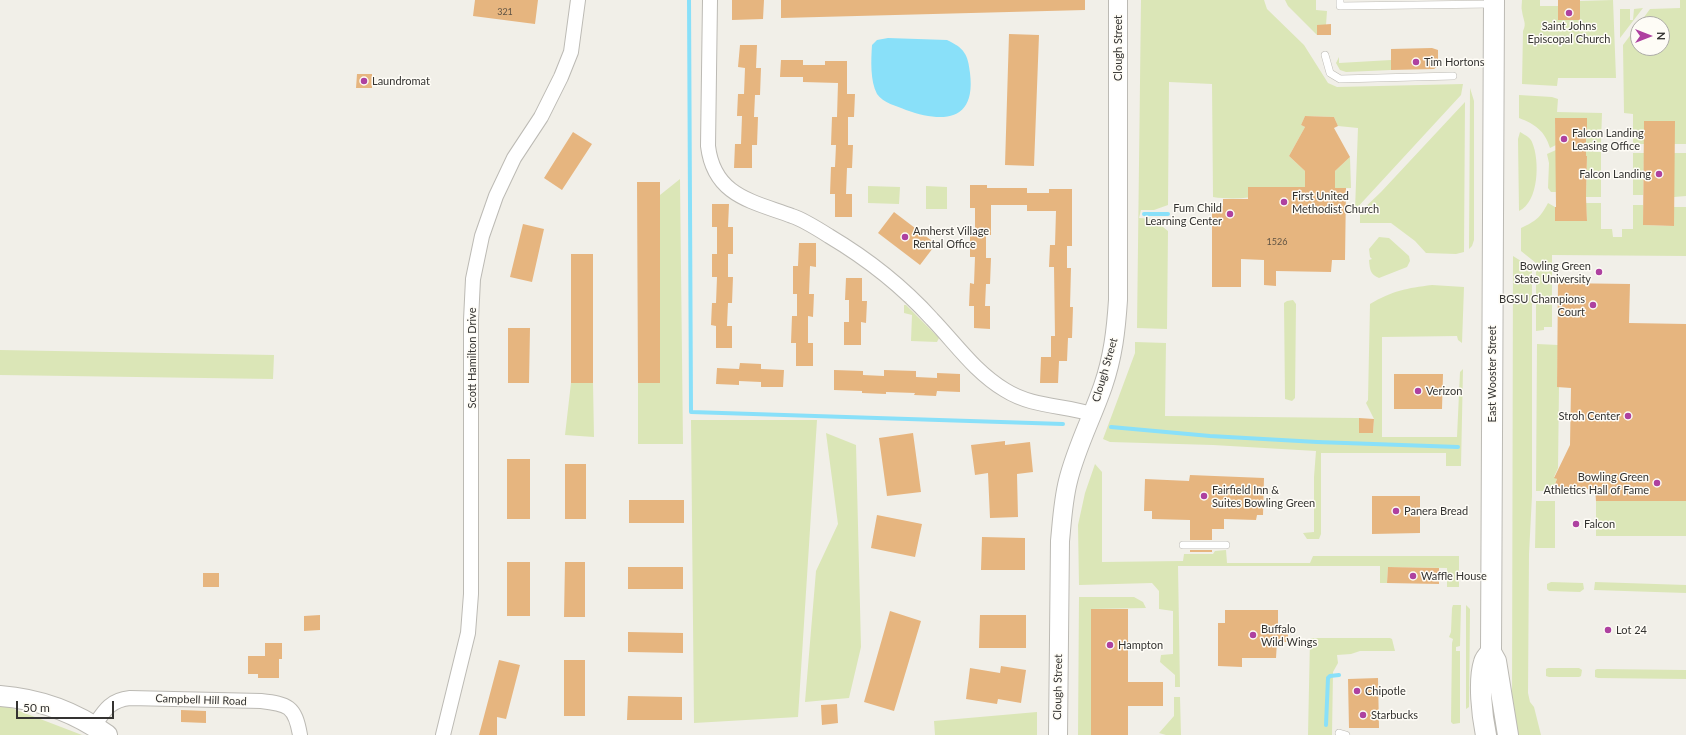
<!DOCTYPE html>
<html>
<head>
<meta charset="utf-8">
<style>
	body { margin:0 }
	#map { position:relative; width:1686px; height:735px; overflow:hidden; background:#f1efe8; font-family:Lato,sans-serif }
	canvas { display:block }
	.north { position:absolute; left:1630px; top:16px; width:40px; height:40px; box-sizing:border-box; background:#fefcf6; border:1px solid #adaca7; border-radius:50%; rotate:90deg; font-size:11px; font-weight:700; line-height:16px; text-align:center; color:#343331 }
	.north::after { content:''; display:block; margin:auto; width:14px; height:18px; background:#ae41a0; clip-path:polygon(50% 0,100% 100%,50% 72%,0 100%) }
	.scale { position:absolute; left:16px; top:701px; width:98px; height:18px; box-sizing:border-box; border:2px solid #343331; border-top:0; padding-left:5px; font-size:12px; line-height:14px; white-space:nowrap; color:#343331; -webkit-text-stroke:3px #fefcf6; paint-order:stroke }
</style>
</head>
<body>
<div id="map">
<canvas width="1686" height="735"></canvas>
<div class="north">N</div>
<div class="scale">50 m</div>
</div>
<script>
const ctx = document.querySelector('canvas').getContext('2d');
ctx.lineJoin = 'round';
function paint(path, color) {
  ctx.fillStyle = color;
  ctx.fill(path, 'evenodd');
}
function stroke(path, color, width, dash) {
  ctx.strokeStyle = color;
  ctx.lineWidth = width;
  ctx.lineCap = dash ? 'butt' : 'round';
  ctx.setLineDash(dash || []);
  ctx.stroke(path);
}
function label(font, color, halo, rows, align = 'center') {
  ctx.font = font + ' Lato,sans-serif';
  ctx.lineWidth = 3;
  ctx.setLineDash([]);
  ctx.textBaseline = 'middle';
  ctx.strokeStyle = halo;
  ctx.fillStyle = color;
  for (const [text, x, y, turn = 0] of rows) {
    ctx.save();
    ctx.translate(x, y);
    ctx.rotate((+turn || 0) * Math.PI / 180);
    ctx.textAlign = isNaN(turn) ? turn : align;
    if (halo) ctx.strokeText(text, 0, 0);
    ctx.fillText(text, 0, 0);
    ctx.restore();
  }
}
paint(new Path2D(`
	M1141,0H1264L1267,9L1304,45L1328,83L1337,87L1463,84L1461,95L1355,210L1358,128L1338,126L1334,117L1305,116L1301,125L1305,127L1289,156L1305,171V187C1275,193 1244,202 1213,197L1212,84L1169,82L1168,205L1154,210H1141L1139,218L1153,219L1168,231L1167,329L1137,328Z
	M1285,0H1316V10L1327,11L1326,25H1317V35L1288,6Z
	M1522,0H1540V6H1558V20H1580V1L1613,0L1616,78H1558L1557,86L1522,84L1523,31C1527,23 1523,20 1522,11C1521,8 1522,3 1522,0Z
	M1680,0H1686V144H1674V121H1644V144H1633V114L1624,113L1623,45L1638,25V48H1662V24H1639L1650,9L1680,8Z
	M1643,8L1620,38V9H1630V20H1633L1634,9Z
	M1339,57V63L1391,60V70L1346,72L1340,70L1336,63Z
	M1470,88L1474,101V240L1472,246L1469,249Z
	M1519,95L1552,97L1558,99L1557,112L1602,113L1601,143H1586L1587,118H1555L1556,145L1550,148C1545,131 1535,124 1519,118Z
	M1465,102L1464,252L1456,254L1426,253L1415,241L1391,223H1360V212L1381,192Z
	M1520,132C1525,135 1530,137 1532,142C1540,160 1539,202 1519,211L1518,139Z
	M1556,150V192H1551L1548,188L1549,163L1547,154Z
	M1586,151L1601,152V197H1586L1587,156H1586Z
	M1633,153H1644L1643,195H1633Z
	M1674,153H1686V196L1674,197Z
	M1350,157L1351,188H1335V171Z
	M680,179L683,444H638V383L660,382V326H638V309H660V195Z
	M868,186L900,187L899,204L868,203Z
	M926,186L947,187V209H926Z
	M1548,203L1555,207V221H1587L1586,203H1601V229H1612L1613,237H1622V229H1633V205H1643V225L1674,226V207H1686V256L1552,255V327H1544V330L1536,331V263L1521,251V228C1536,221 1540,218 1548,203Z
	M1379,237L1389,238L1409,256L1410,261L1407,267L1379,278C1370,274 1370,270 1369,260L1372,259L1370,257L1369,249Z
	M1513,256L1529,266L1532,271V496L1529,554L1528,693L1530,702L1534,707L1541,735H1515L1512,705Z
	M1432,285L1464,287L1462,343L1458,340L1457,336L1382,337V437H1457L1460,372L1463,369L1461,466H1446V453H1321V534L1319,539H1307L1303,533L1314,532V477L1316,451L1213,445L1110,442L1103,439L1135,353V342L1166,343L1165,416L1356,418H1359V433H1373L1374,419L1366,403L1368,400L1370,304C1392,291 1407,288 1432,285Z
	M1293,300L1296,304L1295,398L1292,401L1285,399L1284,303L1287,301Z
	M904,305H906L939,338L937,342L911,341L912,315L904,313Z
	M1537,344L1558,345L1557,387H1559L1558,468L1554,477L1557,479L1552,491H1536Z
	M0,350L274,355L273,379L0,375Z
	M571,383H593L594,437L565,435Z
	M691,420H817L798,717L694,723Z
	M826,433L856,445L861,647L849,698L805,702L816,571L838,524Z
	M1095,464L1102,472V562L1183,561L1184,554H1213L1215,551L1226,550L1227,563H1310L1313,556H1459V587H1447V568L1388,567L1387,583H1380V566H1178L1180,687H1175V675L1160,662L1161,655L1173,654V611L1159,609V591L1152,583L1079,585L1078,525L1085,493Z
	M1536,501H1555V548H1535Z
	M1596,501H1686V536H1596Z
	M1551,582L1583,583L1584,589L1580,592L1549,591L1547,589V584Z
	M1595,582L1686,585V593L1594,590Z
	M1079,597H1134L1143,602L1146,608L1091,609V735H1078Z
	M1453,605H1461L1460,646L1456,647V651H1460V723L1453,724L1451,722L1452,643L1453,639L1449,637L1451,632L1452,608Z
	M1466,605L1470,609L1469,707L1466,709Z
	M1311,638H1390L1392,639L1395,651H1360L1351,654L1337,655L1338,663L1333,672L1332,735H1308L1310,639Z
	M1548,668H1579L1582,670L1581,676L1579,677H1549L1546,676V669Z
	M1597,669L1686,670V679L1598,678L1595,677V670Z
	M1174,697H1180L1181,735H1166L1159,733L1174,716Z
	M0,704H1L82,735H0Z
	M1037,712V735H935L934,721Z`), '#dbe6b7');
paint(new Path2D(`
	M888,38L947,40C964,48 968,54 970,73C976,122 943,123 906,110C897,106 883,103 877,94C870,81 871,60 872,45L877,40Z`), '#89e0f9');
stroke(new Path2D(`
	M689,0L691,412L1063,424
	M1144,214H1168
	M1111,427L1210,436L1317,442L1458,447
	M1326,725L1328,678L1330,676L1339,675`), '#89e0f9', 4);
paint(new Path2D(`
	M475,0H538L535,24L473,16Z
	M732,0H764L763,19L732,20Z
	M781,0H1085V10L781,18Z
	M1558,0H1580V20H1558Z
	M1331,24V35H1317V25Z
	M1009,34L1039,35L1034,166L1005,165Z
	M740,45H757L756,68H761L760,95H755L754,117H758L757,145H752V168H734L735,144H741L742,116H737L738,94H744L745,68L738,67Z
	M1432,48L1438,50V66L1434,69L1391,70V49Z
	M781,60H803V65H825V61H847V94H855L854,117H848V145H853L852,168H847L846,194H852V217H835V194H830L831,167H835L836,145H831L832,117H837L838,83L803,82V77H780Z
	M357,74H372V88H356Z
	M1305,116L1334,117L1338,126L1334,128L1350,157L1335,171V188H1346L1345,260H1332L1331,272L1276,271V286L1264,285V260L1241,259V287H1212V206H1223V199H1248V187H1305V171L1289,156L1305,127L1301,125Z
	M1555,118H1587V132H1586V156H1587L1586,197L1587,221H1555V207H1556Z
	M1644,121H1675L1674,226L1643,225Z
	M573,132L592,144L562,190L544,178Z
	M637,182H660V383H638Z
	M970,185H987V188H1027V193H1049V189H1072V246H1067V268H1071L1070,307H1073L1072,338H1068L1067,361H1059L1058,383H1040L1041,357H1051V336H1055L1054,267H1049L1050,245H1055L1056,211H1027V205H991V235H986V258H991L990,284H986L985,306H990V329L974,328V306H969L970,283L974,284L975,257H970V234H975V208H970Z
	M712,204H729L728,227H733V254H728V277H733L732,303H728L727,326H732V348H716V326L711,325L712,303H716L717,277H712V254H717V227H712Z
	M894,212L936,244L920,265L878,233Z
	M523,224L544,229L532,282L510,277Z
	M799,243H816V267L810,266L809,294H814L813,317L808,316V343H813V366H796V343H791L792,316H797V294H793V266H798Z
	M571,254H593V383H571Z
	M846,278H862V301H867L866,323L861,322V345H844V322H849V300H845Z
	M1558,283L1630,284L1629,323L1686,324V501H1596L1595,489H1553L1557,479L1554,478L1570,445L1571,388L1557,387Z
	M508,328H530L529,383H508Z
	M740,363L761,364V369L784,370L783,387H761V382L739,381V385L716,384L717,368L739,369Z
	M834,370L863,371V375L884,376V370L916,371V377L937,378V373L960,374V392L937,391L936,396L914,395L915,393L886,392V394L862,393V391L834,390Z
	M1394,374H1443L1442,409H1394Z
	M1359,418L1374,419L1373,433H1359Z
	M913,433L921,492L887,496L879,438Z
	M1005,441V445L1030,442L1033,472L1017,474L1018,517L990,518L988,473L975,475L971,445Z
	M507,459H530V519H507Z
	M565,464H586V519H565Z
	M1190,475L1264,478L1263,515H1257L1256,520L1224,519V529H1212V540H1190V520L1152,519V511H1144L1145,479L1189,481Z
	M1372,496H1420V533L1372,534Z
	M629,500H684V523H629Z
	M877,515L922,524L915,557L871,548Z
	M982,537L1025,538V570H981Z
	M1190,550H1212V552H1190Z
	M507,562H530V616H507Z
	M565,562H585V617H564Z
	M628,567H683V589H628Z
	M1388,567L1439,568V584L1387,583Z
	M203,573H219V587H203Z
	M1091,609H1128V682H1163V706H1128V735H1091Z
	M1225,610H1278V629H1288V642H1277L1276,658H1242V667L1218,666V623H1225Z
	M890,611L921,621L894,711L864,702Z
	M320,615V630L304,631V616Z
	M980,615H1026V648H979Z
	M628,632L683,633V653L628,652Z
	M265,643H282V659H279V678H258V674H248V656H265Z
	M499,660L520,665L506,719L497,717V735H479Z
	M564,660H585V716H564Z
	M1001,666L1026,670L1021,703L998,699L997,704L966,699L970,668L1000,673Z
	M1378,678L1379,728H1349L1348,679Z
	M628,696L682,697V720H627Z
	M837,704L838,723L822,725L821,705Z
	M181,710L206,711V723L181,722Z`), '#e6b57f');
const service = new Path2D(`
	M1340,0V6L1492,4
	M1325,55L1330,73L1340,79L1453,76
	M1183,545H1226
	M1339,733L1346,735`);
const minor = new Path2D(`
	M710,0L708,146C714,196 752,201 792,216C804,220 818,229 829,236C866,258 903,287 932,319C956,344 975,372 1005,390C1032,407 1063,405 1092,414
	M94,726C104,711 110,700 130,698L261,701C288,704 295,706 300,735
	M443,735L468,633L471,594V320L473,279L482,236L496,196L514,158L541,117L561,77L571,52L578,0`);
const tertiary = new Path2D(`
	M1058,735L1060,541C1062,521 1063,501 1068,481C1076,448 1092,418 1103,386C1113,357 1116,330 1118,300V0`);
const secondary = new Path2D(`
	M1494,0L1491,652L1496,661L1508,735
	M0,696C39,699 75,712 107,735
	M1486,735C1482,716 1478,681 1484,662C1485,658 1488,655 1491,652`);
stroke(service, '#bcbab4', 8);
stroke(minor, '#bcbab4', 16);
stroke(tertiary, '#bcbab4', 20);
stroke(secondary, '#bcbab4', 22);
stroke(service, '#fff', 7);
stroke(minor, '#fff', 14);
stroke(tertiary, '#fff', 18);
stroke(secondary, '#fff', 20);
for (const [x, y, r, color] of [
	[1569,13,4,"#ae41a0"],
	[1416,62,4,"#ae41a0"],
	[364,81,4,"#ae41a0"],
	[1564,139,4,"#ae41a0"],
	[1659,174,4,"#ae41a0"],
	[1284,202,4,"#ae41a0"],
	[1230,214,4,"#ae41a0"],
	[905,237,4,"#ae41a0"],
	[1599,272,4,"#ae41a0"],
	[1593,305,4,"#ae41a0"],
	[1418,391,4,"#ae41a0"],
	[1628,416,4,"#ae41a0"],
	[1657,483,4,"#ae41a0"],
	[1204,496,4,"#ae41a0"],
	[1396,511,4,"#ae41a0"],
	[1576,524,4,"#ae41a0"],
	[1413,576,4,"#ae41a0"],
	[1608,630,4,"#ae41a0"],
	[1253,635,4,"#ae41a0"],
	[1110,645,4,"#ae41a0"],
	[1357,691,4,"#ae41a0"],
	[1363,715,4,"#ae41a0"]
]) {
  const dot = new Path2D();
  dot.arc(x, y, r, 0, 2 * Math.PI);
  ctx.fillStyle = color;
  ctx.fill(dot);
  stroke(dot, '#fefcf6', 1.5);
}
label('9px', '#605444', null, [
	["321",505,12],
	["1526",1277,242]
]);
label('11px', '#343331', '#fefcf6', [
	["Saint Johns",1569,26,"center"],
	["Episcopal Church",1569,39,"center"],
	["Tim Hortons",1424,62],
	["Laundromat",372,81],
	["Falcon Landing",1572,133],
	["Leasing Office",1572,146],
	["Falcon Landing",1651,174,"right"],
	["First United",1292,196],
	["Methodist Church",1292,209],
	["Fum Child",1222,208,"right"],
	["Learning Center",1222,221,"right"],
	["Amherst Village",913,231],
	["Rental Office",913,244],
	["Bowling Green",1591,266,"right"],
	["State University",1591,279,"right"],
	["BGSU Champions",1585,299,"right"],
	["Court",1585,312,"right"],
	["Verizon",1426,391],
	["Stroh Center",1620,416,"right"],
	["Bowling Green",1649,477,"right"],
	["Athletics Hall of Fame",1649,490,"right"],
	["Fairfield Inn &",1212,490],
	["Suites Bowling Green",1212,503],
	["Panera Bread",1404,511],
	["Falcon",1584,524],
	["Waffle House",1421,576],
	["Buffalo",1261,629],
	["Wild Wings",1261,642],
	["Lot 24",1616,630],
	["Hampton",1118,645],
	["Chipotle",1365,691],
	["Starbucks",1371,715]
], 'left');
label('11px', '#343331', '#fefcf6', [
	["Clough Street",1118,48,-90],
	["Scott Hamilton Drive",472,358,-90],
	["Clough Street",1105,370,-74],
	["East Wooster Street",1492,374,-90],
	["Clough Street",1058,687,-89],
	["Campbell Hill Road",201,700,2]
]);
</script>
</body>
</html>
